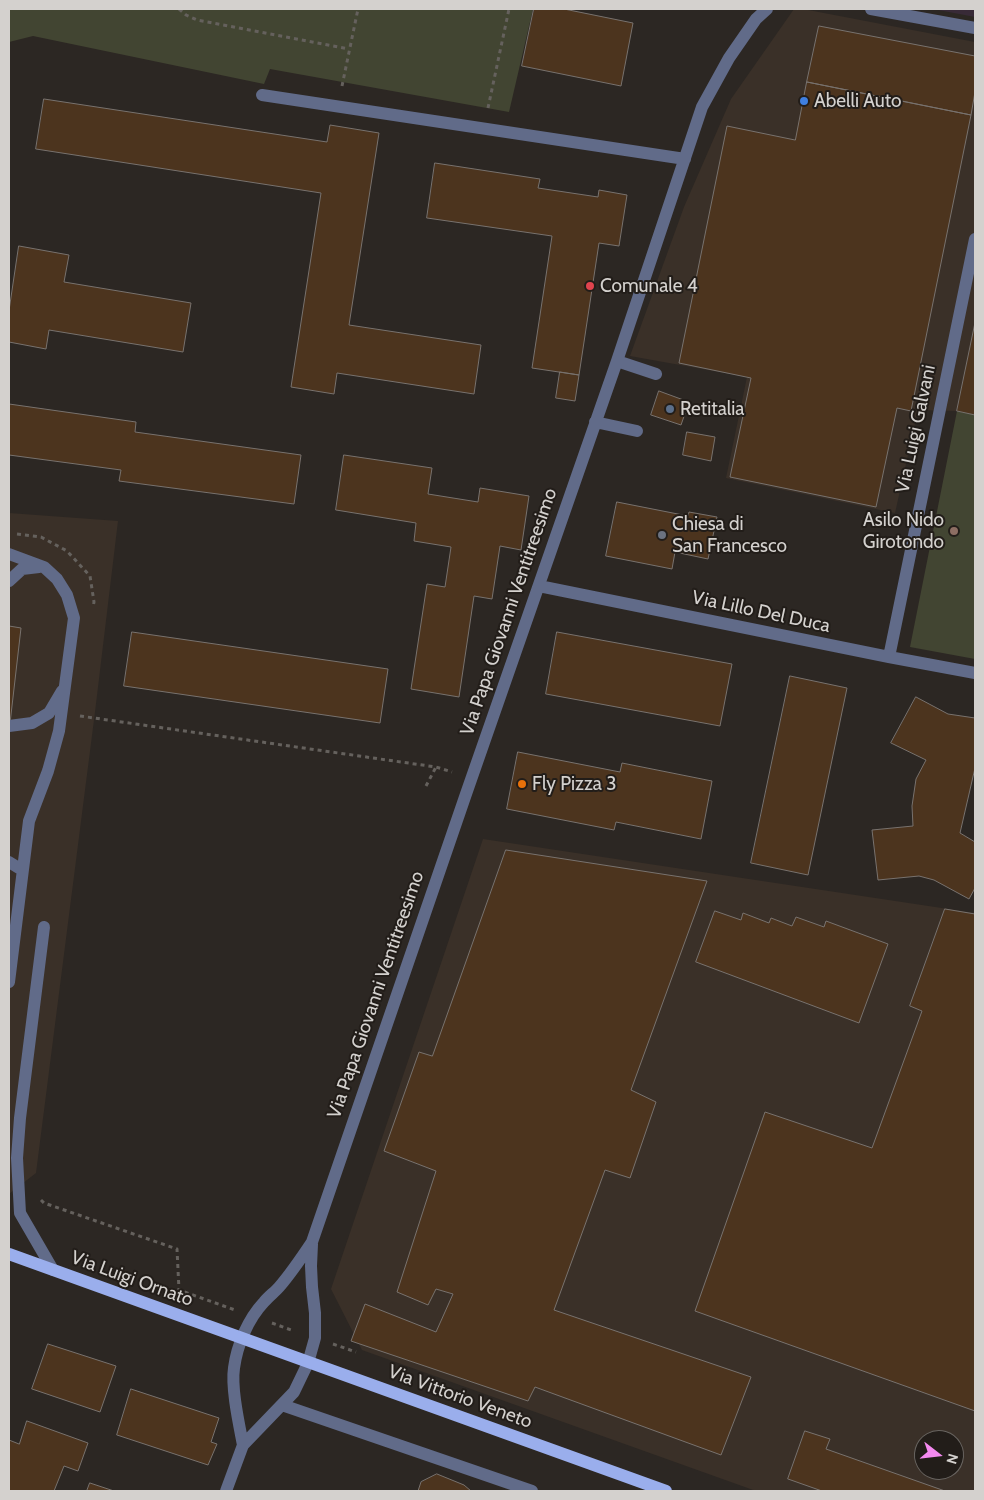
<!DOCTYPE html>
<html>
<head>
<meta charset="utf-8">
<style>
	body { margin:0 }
	#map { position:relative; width:984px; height:1500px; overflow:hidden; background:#2c2723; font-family:Cabin,sans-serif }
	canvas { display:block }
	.frame { position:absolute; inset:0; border:10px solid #d4d1ce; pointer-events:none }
	.north { position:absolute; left:914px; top:1430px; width:50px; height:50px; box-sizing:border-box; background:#221d19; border:1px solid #696561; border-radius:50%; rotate:106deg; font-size:14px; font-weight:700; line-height:20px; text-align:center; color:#d4d1ce }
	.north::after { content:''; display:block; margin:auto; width:18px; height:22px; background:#f489f0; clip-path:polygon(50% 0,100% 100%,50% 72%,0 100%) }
</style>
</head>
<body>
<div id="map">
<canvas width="984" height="1500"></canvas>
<div class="frame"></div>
<div class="north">N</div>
</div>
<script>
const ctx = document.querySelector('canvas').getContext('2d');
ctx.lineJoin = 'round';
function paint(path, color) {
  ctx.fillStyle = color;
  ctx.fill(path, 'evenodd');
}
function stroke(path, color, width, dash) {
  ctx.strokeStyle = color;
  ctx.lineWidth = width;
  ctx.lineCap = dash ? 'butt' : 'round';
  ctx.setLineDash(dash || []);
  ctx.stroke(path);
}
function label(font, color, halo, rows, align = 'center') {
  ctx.font = font + ' Cabin,sans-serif';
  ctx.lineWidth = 4;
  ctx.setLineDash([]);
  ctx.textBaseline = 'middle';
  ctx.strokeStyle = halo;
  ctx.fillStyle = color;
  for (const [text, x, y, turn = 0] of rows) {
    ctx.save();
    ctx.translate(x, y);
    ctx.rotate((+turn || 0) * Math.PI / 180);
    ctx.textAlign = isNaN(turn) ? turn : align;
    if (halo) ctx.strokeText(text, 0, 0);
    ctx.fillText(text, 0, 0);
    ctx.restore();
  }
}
paint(new Path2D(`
	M794,9H803L975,42V415L957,411L918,410L895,513L726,478L747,377L630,356L684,207L731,99Z
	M9,513L118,521L95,712L36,1173L9,1194Z
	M483,839L975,913V1491H756L362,1350L331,1289ZM924,1440H954V1470H924Z`), '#3a3028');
paint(new Path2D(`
	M933,9H975V17Z`), '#382a37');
paint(new Path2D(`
	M9,9H533L509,112L270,69L264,84L33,36L9,42Z
	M957,411L975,415V659L910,647Z`), '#424532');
const building = new Path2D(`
	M534,9H564L633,23L621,86L522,66Z
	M819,26L975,56V92L971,115L807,82Z
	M807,82L971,115L911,411L897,408L876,507L730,477L751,378L679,363L727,126L795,140Z
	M44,99L327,142L330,125L379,133L349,325L481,345L474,394L337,373L334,394L291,387L321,193L36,149Z
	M435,163L540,179L538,188L598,197L599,190L627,195L619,246L599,243L579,375L532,368L552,236L427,218Z
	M19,246L69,255L64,282L191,303L183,352L49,330L46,349L9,342V311Z
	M975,323V415L957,411Z
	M560,372L579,375L575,401L556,398Z
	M659,391L689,402L681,425L651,415Z
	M9,404L136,422L135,432L301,455L294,504L119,481L121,470L9,455Z
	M687,432L715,437L711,461L683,455Z
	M344,455L432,468L428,494L478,502L480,488L529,496L521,550L500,546L492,599L474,596L459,697L411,689L427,584L445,587L451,547L414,541L416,523L336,510Z
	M617,502L688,516L689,512L717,517L708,559L675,552L672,569L606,556Z
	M9,626L21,628L9,732Z
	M132,632L388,669L380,723L124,686Z
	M557,632L732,664L720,726L546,694Z
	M790,676L847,688L808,875L751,863Z
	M916,697L948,714L975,718V768L960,833L975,842V888L969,899L934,880L919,876L878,880L872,830L913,826L912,806L916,779L926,760L891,743Z
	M518,752L620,772L622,763L712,781L701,839L616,822L614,830L507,809Z
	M506,850L707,881L631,1090L656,1102L630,1178L605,1170L554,1310L751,1377L721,1455L535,1387L528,1401L351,1341L365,1304L436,1332L453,1294L436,1289L428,1305L397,1292L436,1171L384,1151L419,1052L432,1056Z
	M945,909L975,914V1411L695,1311L765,1112L872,1148L922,1011L910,1006Z
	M715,911L741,920L743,913L769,923L771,918L792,926L796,917L824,927L826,921L888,944L859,1023L696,962Z
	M48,1344L116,1366L100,1412L32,1389Z
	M131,1389L219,1418L211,1442L217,1444L208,1465L117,1435Z
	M27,1421L88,1443L78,1471L64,1466L54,1491H9V1440L19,1444Z
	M805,1431L830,1439L826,1449L945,1491H822L788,1479Z
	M437,1474L464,1485L471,1491H418L421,1482Z
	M90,1483L114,1491H87Z`);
paint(building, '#4c341e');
stroke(building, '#78726e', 1);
stroke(new Path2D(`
	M179,9L186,15L197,20L349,49
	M342,86L358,9
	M488,108L509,9
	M17,534L41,537L67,551L90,576L94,602L93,607
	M80,716L436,767L452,772
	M426,786L436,767
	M41,1200L44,1203L177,1249L179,1290L235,1310
	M272,1323L294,1331
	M333,1344L356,1352`), '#65615d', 3, [4, 4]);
stroke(new Path2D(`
	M871,9L975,28
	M262,95L685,159
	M617,361L656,374
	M595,422L637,431
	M9,554L44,567L57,579L67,595L74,618L59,731L48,771L29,821L9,982
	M9,581L22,569L39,567
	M539,586L889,657L975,673
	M889,657L975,239
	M9,726L32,723L49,713L62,691
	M9,862L22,870
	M44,927L20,1118L17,1158L20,1213L53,1270
	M282,1405L532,1491
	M243,1445C239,1424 231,1388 234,1368C237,1345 248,1319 264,1302C269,1296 275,1292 280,1286C292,1272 302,1257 312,1242L466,794L617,361L702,107L729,58L756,19L767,9
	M226,1491L243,1445L294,1392L308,1363L315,1338V1313L312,1287L311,1266L312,1244`), '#616b89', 12);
stroke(new Path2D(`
	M9,1254L666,1491`), '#9aaeec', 12);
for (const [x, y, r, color] of [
	[804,101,5,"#3f7fe0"],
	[590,286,5,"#e0444e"],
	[670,409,5,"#5c6f8a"],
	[954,531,5,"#8d6e63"],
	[662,535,5,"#6b7280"],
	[522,784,5,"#e8710a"]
]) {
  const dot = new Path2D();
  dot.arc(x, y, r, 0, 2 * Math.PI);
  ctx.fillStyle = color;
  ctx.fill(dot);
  stroke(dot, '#221d19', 2);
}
label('19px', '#d4d1ce', '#221d19', [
	["Abelli Auto",814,101],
	["Comunale 4",600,286],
	["Retitalia",680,409],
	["Asilo Nido",944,520,"right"],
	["Girotondo",944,542,"right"],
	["Chiesa di",672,524],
	["San Francesco",672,546],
	["Fly Pizza 3",532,784]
], 'left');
label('19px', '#d4d1ce', '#221d19', [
	["Via Luigi Galvani",916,429,-78],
	["Via Papa Giovanni Ventitreesimo",509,612,-71],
	["Via Lillo Del Duca",761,612,12],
	["Via Papa Giovanni Ventitreesimo",376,995,-71],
	["Via Luigi Ornato",132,1279,20],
	["Via Vittorio Veneto",460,1397,20]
]);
</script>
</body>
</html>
